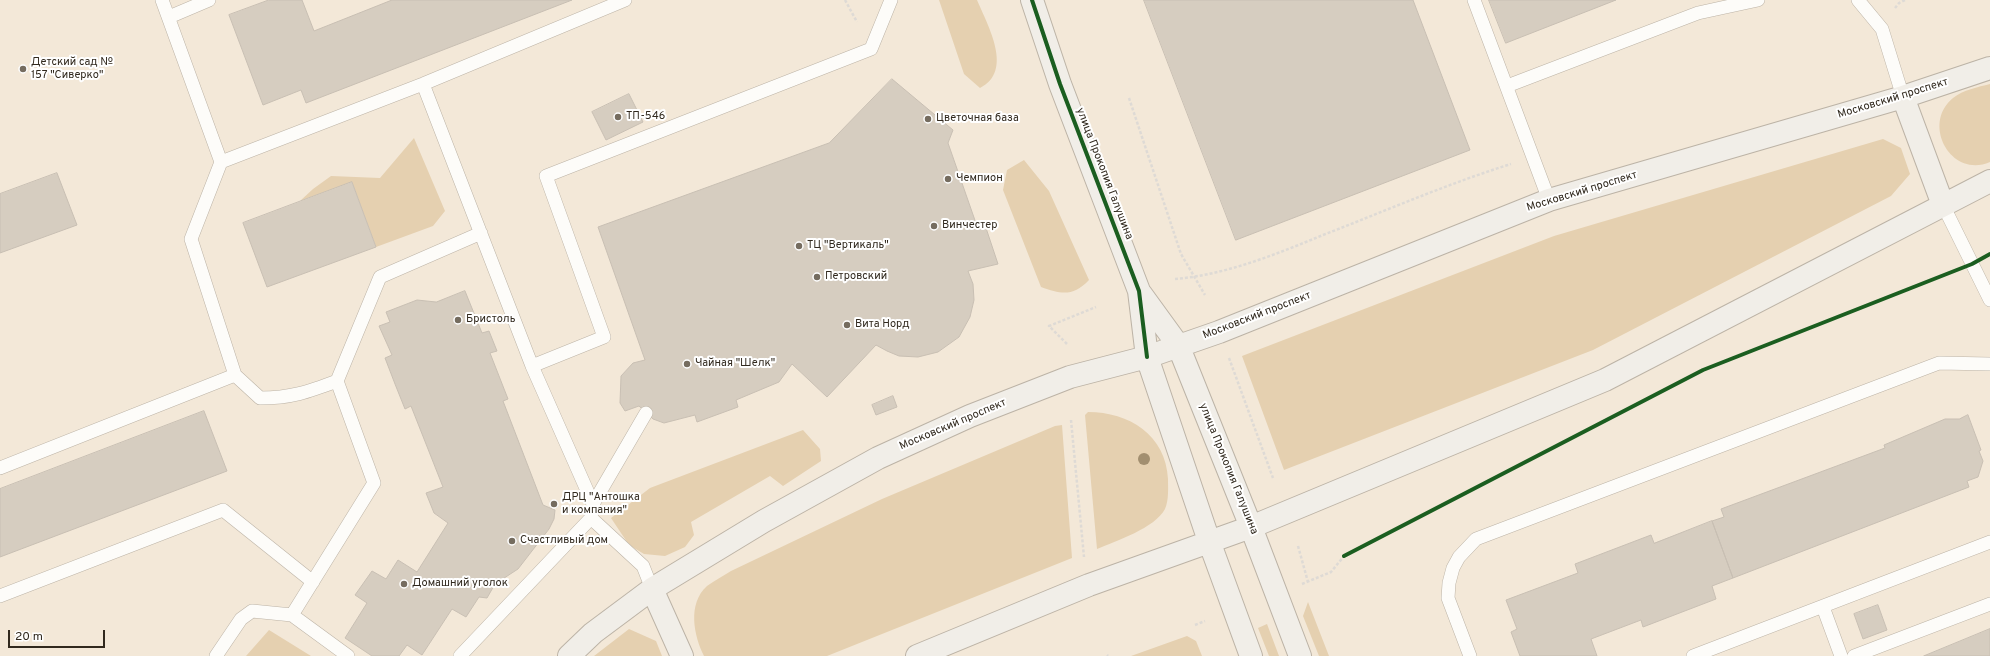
<!DOCTYPE html>
<html>
<head>
<meta charset="utf-8">
<style>
	body { margin:0 }
	#map { position:relative; width:1990px; height:656px; overflow:hidden; background:#f3e8d8; font-family:Overpass,sans-serif }
	canvas { display:block }
	.scale { position:absolute; left:8px; top:630px; width:97px; height:18px; box-sizing:border-box; border:2px solid #31291e; border-top:0; padding-left:5px; font-size:12px; line-height:14px; white-space:nowrap; color:#31291e; -webkit-text-stroke:3px #fff; paint-order:stroke }
</style>
</head>
<body>
<div id="map">
<canvas width="1990" height="656"></canvas>
<div class="scale">20 m</div>
</div>
<script>
const ctx = document.querySelector('canvas').getContext('2d');
ctx.lineJoin = 'round';
function paint(path, color) {
  ctx.fillStyle = color;
  ctx.fill(path, 'evenodd');
}
function stroke(path, color, width, dash) {
  ctx.strokeStyle = color;
  ctx.lineWidth = width;
  ctx.lineCap = dash ? 'butt' : 'round';
  ctx.setLineDash(dash || []);
  ctx.stroke(path);
}
function label(font, color, halo, rows, align = 'center') {
  ctx.font = font + ' Overpass,sans-serif';
  ctx.lineWidth = 4;
  ctx.setLineDash([]);
  ctx.textBaseline = 'middle';
  ctx.strokeStyle = halo;
  ctx.fillStyle = color;
  for (const [text, x, y, turn = 0] of rows) {
    ctx.save();
    ctx.translate(x, y);
    ctx.rotate((+turn || 0) * Math.PI / 180);
    ctx.textAlign = isNaN(turn) ? turn : align;
    if (halo) ctx.strokeText(text, 0, 0);
    ctx.fillText(text, 0, 0);
    ctx.restore();
  }
}
paint(new Path2D(`
	M939,0H977C988,26 1014,71 980,88L964,74Z
	M1990,84V162C1951,179 1921,124 1953,98C1963,90 1978,87 1990,84Z
	M414,138L445,211L433,226L376,247L352,182L300,201L313,189L331,176L380,178Z
	M1883,139L1901,148L1910,174L1891,196L1593,350L1284,470L1242,356L1554,236Z
	M1024,160L1049,191L1089,280C1073,297 1061,294 1041,287L1003,190L1007,170Z
	M1088,412C1129,412 1166,435 1168,479C1168,488 1169,500 1165,509C1155,528 1116,541 1097,549L1085,415Z
	M1062,425L1072,558L827,656H704C694,636 687,604 707,586C714,581 723,576 731,571L882,499L1055,426Z
	M803,430L820,449L821,461L783,486L770,476L691,522L694,535L685,547L665,556L644,554L629,545L611,518L650,488Z
	M1308,602L1329,656H1319L1303,616Z
	M1267,624L1279,656H1269L1258,628Z
	M629,629L656,641L662,656H594Z
	M269,630L311,656H246Z
	M1187,636L1196,641L1202,656H1131Z`), '#e5d0b0');
const building = new Path2D(`
	M269,0H302L314,31L392,0H572L306,103L301,90L263,105L229,15Z
	M1144,0H1413L1470,150L1236,240Z
	M1489,0H1616L1506,43Z
	M892,79L953,130L948,143L978,229L986,228L998,264L968,271L973,284L974,300L970,317L959,337L938,352L918,357L899,356L887,351L876,345L827,397L792,364L779,382L736,400L738,407L697,422L695,415L664,423L653,419L639,406L625,411L620,403L621,376L633,363L645,360L598,227L829,143Z
	M629,94L643,122L606,140L592,112Z
	M57,173L77,225L0,253V194Z
	M352,182L376,247L267,287L243,223Z
	M465,291L482,333L489,331L497,351L490,353L508,399L503,401L543,505L555,510L554,519L549,529L518,569L495,584L487,598L479,597L466,617L452,609L422,655L407,645L399,656H372L345,638L367,603L355,595L372,571L386,579L398,560L417,572L448,523L434,513L426,493L443,487L411,406L405,409L395,384L385,358L392,355L379,326L390,322L386,312L417,300L436,302Z
	M893,396L897,407L876,415L872,405Z
	M204,411L227,471L0,557V489Z
	M1968,415L1981,450L1979,451L1983,461L1978,477L1967,481L1969,487L1733,578L1712,521L1724,517L1721,509L1885,448L1884,445L1945,419H1959Z
	M1712,521L1733,578L1712,586L1716,599L1643,627L1641,620L1591,639L1597,656H1520L1511,632L1517,629L1506,600L1578,573L1575,564L1651,535L1654,543Z
	M1878,605L1887,630L1863,639L1854,614Z
	M1990,629V656H1924Z`);
paint(building, '#d6cdc0');
stroke(building, '#c8bfb3', 1);
const lane = new Path2D(`
	M162,0L221,162L423,84L625,0
	M1474,0L1549,200
	M1858,0L1882,29L1903,97
	M169,17L209,0
	M423,84L532,366L593,504L591,518
	M1507,86L1698,13L1758,0
	M221,162L191,239L235,375
	M1943,205L1990,300
	M532,366L604,337L546,176L871,49L891,0
	M0,468L235,375L260,398C291,398 308,392 337,381
	M593,504L646,413
	M0,596L223,510L313,582
	M1823,607L1841,656
	M292,615L374,483L337,381L380,277L481,233
	M216,656L241,619L252,611L292,615L348,656
	M460,656L591,518L643,566L652,589
	M1470,656L1448,598L1449,583L1453,568L1459,557L1476,539L1939,363L1990,364
	M1693,656L1990,542
	M1854,656L1990,604`);
const secondary = new Path2D(`
	M1032,0L1060,84L1139,291L1147,357L1209,541L1251,656
	M1903,97L1943,205
	M1141,294L1178,345L1251,527L1300,656
	M652,589L682,656
	M569,656L593,633L652,589L764,521L878,458L970,416L1070,377L1147,357L1219,332L1549,200L1903,97L1990,68
	M917,656L1089,585L1251,527L1605,380L1990,181`);
stroke(lane, '#bcb3a6', 14);
stroke(secondary, '#bcb3a6', 24);
stroke(new Path2D(`
	M845,0L857,22
	M1895,8L1899,3L1905,0
	M1129,98L1181,254L1205,295
	M1175,279C1225,275 1277,254 1323,235C1385,211 1447,184 1511,164
	M1067,344L1049,326L1096,307
	M1229,358L1273,478
	M1071,420L1084,557
	M1298,546L1308,582
	M1302,584L1331,572L1344,556L1703,370L1950,272
	M1195,625L1205,621
	M1107,655L1108,656`), '#dedad5', 2.5, [3, 2]);
stroke(lane, '#fdfcf9', 13);
stroke(secondary, '#f1eee8', 22);
stroke(new Path2D(`
	M1032,0L1060,84L1139,291L1147,357
	M1344,556L1703,370L1972,264L1990,254`), '#1b5e20', 4);
ctx.fillStyle = '#a28f70';
for (const [x, y] of [
	[1144,459]
]) {
  ctx.beginPath();
  ctx.arc(x, y, 6, 0, 2 * Math.PI);
  ctx.fill();
}
for (const [x, y, r, color] of [
	[23,69,4,"#756c5f"],
	[618,117,4,"#756c5f"],
	[928,119,4,"#756c5f"],
	[948,179,4,"#756c5f"],
	[934,226,4,"#756c5f"],
	[799,246,4,"#756c5f"],
	[817,277,4,"#756c5f"],
	[458,320,4,"#756c5f"],
	[847,325,4,"#756c5f"],
	[687,364,4,"#756c5f"],
	[554,504,4,"#756c5f"],
	[512,541,4,"#756c5f"],
	[404,584,4,"#756c5f"]
]) {
  const dot = new Path2D();
  dot.arc(x, y, r, 0, 2 * Math.PI);
  ctx.fillStyle = color;
  ctx.fill(dot);
  stroke(dot, '#fff', 1.5);
}
label('11px', '#31291e', '#fff', [
	["Детский сад №",31,63],
	["157 \"Сиверко\"",31,76],
	["ТП-546",626,117],
	["Цветочная база",936,119],
	["Чемпион",956,179],
	["Винчестер",942,226],
	["ТЦ \"Вертикаль\"",807,246],
	["Петровский",825,277],
	["Бристоль",466,320],
	["Вита Норд",855,325],
	["Чайная \"Шелк\"",695,364],
	["ДРЦ \"Антошка",562,498],
	["и компания\"",562,511],
	["Счастливый дом",520,541],
	["Домашний уголок",412,584]
], 'left');
label('11px', '#31291e', '#fff', [
	["Московский проспект",1893,99,-17],
	["улица Прокопия Галушина",1104,174,69],
	["Московский проспект",1582,192,-17],
	["Московский проспект",1257,316,-21],
	["Московский проспект",953,425,-23],
	["улица Прокопия Галушина",1228,469,68]
]);
</script>
</body>
</html>
